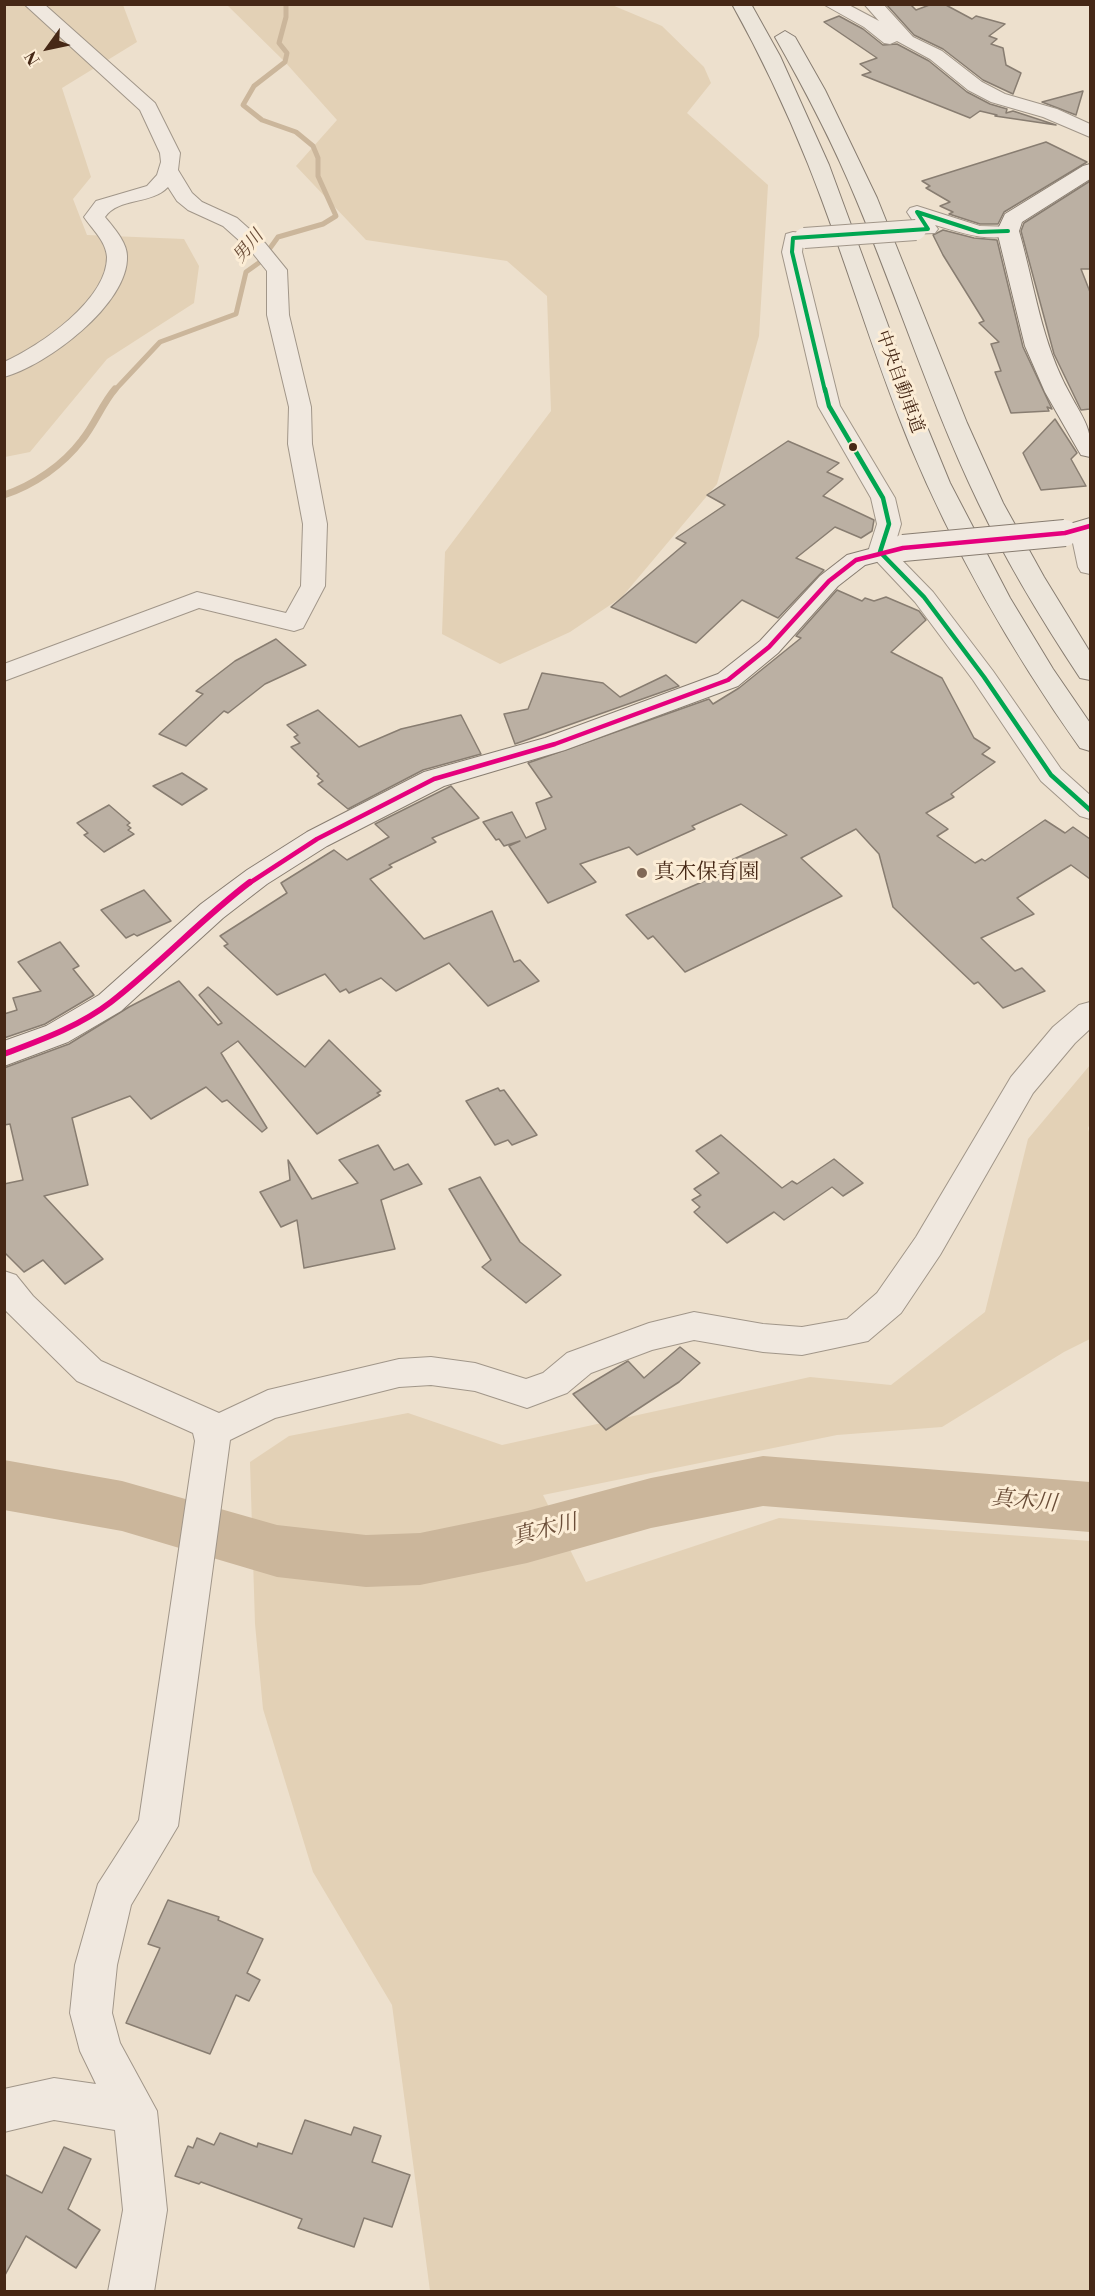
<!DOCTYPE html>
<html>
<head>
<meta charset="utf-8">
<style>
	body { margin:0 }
	#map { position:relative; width:1095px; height:2296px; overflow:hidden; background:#ede0cd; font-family:"Libre Bodoni",serif }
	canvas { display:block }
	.frame { position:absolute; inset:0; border:6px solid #462816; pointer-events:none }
	.north { position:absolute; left:18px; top:18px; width:60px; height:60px; -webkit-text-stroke:4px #fcedd6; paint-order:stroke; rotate:237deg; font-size:16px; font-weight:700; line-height:24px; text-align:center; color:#462816 }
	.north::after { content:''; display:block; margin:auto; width:21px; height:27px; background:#462816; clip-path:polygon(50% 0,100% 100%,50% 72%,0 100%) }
</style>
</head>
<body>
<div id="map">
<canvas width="1095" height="2296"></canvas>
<div class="frame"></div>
<div class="north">N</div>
</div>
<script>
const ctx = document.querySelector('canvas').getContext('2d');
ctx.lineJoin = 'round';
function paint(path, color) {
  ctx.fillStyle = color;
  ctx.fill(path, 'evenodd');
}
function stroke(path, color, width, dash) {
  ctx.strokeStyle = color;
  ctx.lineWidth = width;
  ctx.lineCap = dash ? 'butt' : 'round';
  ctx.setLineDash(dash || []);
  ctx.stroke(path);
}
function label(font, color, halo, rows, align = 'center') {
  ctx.font = font + ' "Libre Bodoni","Noto Serif JP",serif';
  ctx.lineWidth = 6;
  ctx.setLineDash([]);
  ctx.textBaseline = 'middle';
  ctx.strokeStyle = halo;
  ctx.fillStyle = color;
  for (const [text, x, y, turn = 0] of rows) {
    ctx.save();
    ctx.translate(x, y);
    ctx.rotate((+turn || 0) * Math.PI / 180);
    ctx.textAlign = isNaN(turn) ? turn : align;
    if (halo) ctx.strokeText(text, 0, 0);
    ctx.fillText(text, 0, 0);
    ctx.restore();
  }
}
paint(new Path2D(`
	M5,5H123L137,42L62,88L91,177L73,199L87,235L184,239L199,266L194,303L107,359L30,452L5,457Z
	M227,5H612L662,26L704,67L711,83L687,113L768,185L759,336L717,484L622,597L570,632L500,664L442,634L445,552L551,411L547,296L507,261L366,240L296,166L337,120L285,62Z
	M1090,1065V1124L1088,1128L1090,1136V1339L1064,1352L942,1427L837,1435L543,1495L586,1582L779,1518L1090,1541V2291H430L392,2005L313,1872L263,1709L255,1624L250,1462L289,1436L408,1413L502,1445L810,1377L891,1385L985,1312L1028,1139Z`), '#e3d1b6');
stroke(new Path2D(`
	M114,391L160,342L236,314L246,272L260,262L278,237L323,224L336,216L318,176V158L313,146L296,132L262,120L243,105L254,86L285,62L287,53L279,43L286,17V4`), '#cbb69b', 5);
stroke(new Path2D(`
	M4,495C34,485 63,465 82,440C95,424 102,404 115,389`), '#cbb69b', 7);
paint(new Path2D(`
	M763,1456L1090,1482V1532L763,1506L651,1528L527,1563L420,1585L366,1587L277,1577L122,1531L4,1510V1460L122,1481L277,1525L366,1535L420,1533L527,1511L651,1478Z`), '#cbb69b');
const building = new Path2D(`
	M886,4H910L916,10L932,4H944L972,19L976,16L1005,24L989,36L997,39L991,44L1003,48L1006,65L1021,73L1013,94L983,80L943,49L914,35Z
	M839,16L863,29L883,45L897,44L929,61L967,92L990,104L1007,109L1006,113L1013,111L1056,125L995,116L997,115L980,111L970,118L862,75L871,72L860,64L877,58L824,22Z
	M1083,91L1076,115L1042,102Z
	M1046,142L1087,162L1004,212L998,224H980L949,214L953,212L940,206L950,202L926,188L930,186L922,181Z
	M1090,181V269H1081L1090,292V409L1081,410L1054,354L1021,231L1024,223Z
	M943,230L974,238L997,240L1023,347L1052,409L1047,407L1049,411L1011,413L995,372L1001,371L991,344L999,342L979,323L984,321L943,255L933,235Z
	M1055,419L1077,453L1071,459L1086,486L1041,490L1023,453Z
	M788,441L839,463L827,472L843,479L823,496L874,520L872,531L861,538L835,527L796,558L824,570L778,618L742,600L696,643L611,607L686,543L676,538L725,505L707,495Z
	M837,590L862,601L865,598L874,601L886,597L919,611L926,620L891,652L942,678L974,738L990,748L982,754L995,762L951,794L954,797L926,813L948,829L937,836L975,863L982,859L985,861L1045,820L1065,833L1073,827L1090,839V879L1071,865L1017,898L1034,914L981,938L1015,971L1022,968L1045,991L1003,1008L978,982L974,984L893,907L879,854L856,829L801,858L842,896L685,972L653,936L648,939L626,915L732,869L725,863L787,835L741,804L692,826L695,829L637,855L629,847L580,864L596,882L548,903L509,846L520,841L504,846L499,839L496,840L483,822L512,812L526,838L546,829L536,803L552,797L528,763L709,699L713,704L739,688L801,638L796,636Z
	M276,639L306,665L265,684L228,713L224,711L186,746L159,734L203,694L196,691L235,661Z
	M542,673L603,683L620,697L666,675L679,686L515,744L504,714L528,709Z
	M318,710L359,747L401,729L461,715L481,754L423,770L348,809L318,784L323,781L317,776L319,774L291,747L300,743L294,737L298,735L287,725Z
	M182,773L207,789L182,805L153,786Z
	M451,786L479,818L432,838L436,842L389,865L392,867L370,879L424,939L492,911L514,962L520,960L539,981L488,1006L449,963L396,991L381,978L349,993L346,989L340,992L325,974L277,995L224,946L228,944L220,936L287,893L281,883L334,850L347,860L389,837L375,824Z
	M109,805L130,823L127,825L131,828L128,830L134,834L104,852L84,835L88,833L77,823Z
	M144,890L171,921L137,936L134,934L126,938L101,910Z
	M60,942L79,966L73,969L94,995L45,1024L4,1038V1014L17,1010L13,998L41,991L18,962Z
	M179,981L218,1025L222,1023L199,995L208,987L305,1067L329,1040L381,1091L377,1093L380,1095L317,1134L238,1041L221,1053L267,1128L262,1132L227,1100L222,1102L206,1087L151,1119L130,1096L72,1118L88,1185L44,1196L103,1259L65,1284L43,1260L24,1272L4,1252V1184L23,1180L10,1124L4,1125V1068L69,1044L129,1007Z
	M498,1088L500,1091L504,1090L537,1135L512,1145L508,1140L495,1145L466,1101Z
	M721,1135L782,1188L792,1181L797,1184L834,1159L863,1183L843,1196L832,1187L784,1220L774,1212L727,1243L694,1212L700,1207L692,1200L701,1195L694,1189L719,1173L696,1151Z
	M378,1145L394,1170L408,1164L422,1184L381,1200L395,1249L304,1268L297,1220L281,1227L260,1192L290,1180L288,1160L312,1199L358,1183L339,1160Z
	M480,1177L520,1242L561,1275L526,1303L482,1267L491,1260L449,1189Z
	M680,1347L700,1363L679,1382L606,1430L573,1394L628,1361L644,1378Z
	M168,1900L219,1917L218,1920L263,1939L247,1973L260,1980L249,2001L236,1995L210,2054L126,2023L160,1948L148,1944Z
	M305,2120L351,2135L354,2127L381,2136L372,2162L410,2175L392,2227L364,2218L354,2247L298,2228L302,2219L201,2182L199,2184L175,2176L188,2146L193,2148L197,2138L214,2145L220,2133L257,2147L258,2143L292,2154Z
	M64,2147L91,2159L68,2209L100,2230L76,2268L26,2236L4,2277V2174L42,2193Z`);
paint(building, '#bbb0a3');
stroke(building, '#887d71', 1.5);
const minor = new Path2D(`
	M24,4H44L155,103L180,153L178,170L192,193L202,202L237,218L265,243L287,270L289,315L311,407L312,444L327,524L325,586L303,628L294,631L199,608L4,681V664L197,592L286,613L301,586L303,524L288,444L289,407L267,315V271L251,251L223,226L188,210L177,201L168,187C151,205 119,197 105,217C113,227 127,242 127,256C129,304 46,366 4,377V362C40,346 107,300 107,257C106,241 92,229 84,217L96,201L147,186L157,175L161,162L160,153L140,110Z
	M823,4H847L879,21L864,4H883L913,37L942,51L982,82L1005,94L1057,109L1090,124V137L1043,117L991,102L968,90L930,59L897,41L890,44L884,43L864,27Z
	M917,206L980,226L1015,227L1018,231L1015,235C987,242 962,233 935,225L938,229L935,233L909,234L906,230L915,224L907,212L910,208Z
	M793,232L811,234L814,238L811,242L803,244L802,252L840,406L895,498L901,524L893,551L933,592L993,671L1061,769L1090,795V819L1080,816L1041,781L973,680L915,602L868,552L877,524L871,498L818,406L782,252L786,234Z
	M1082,522L1090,524V574L1081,572L1078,567L1070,529L1073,524Z
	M1090,1002V1029L1075,1043L1033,1093L940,1255L901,1313L868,1341L802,1355L763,1352L694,1340L652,1350L591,1373L567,1393L527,1408L475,1391L431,1385L399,1387L275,1418L230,1440L178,1826L131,1905L117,1965L112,2013L120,2043L157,2111L167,2210L154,2292H108L123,2210L115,2130L54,2120L4,2132V2089L54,2078L96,2084L80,2051L70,2013L75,1965L98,1884L139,1820L195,1441L193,1433L77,1381L4,1309V1271L16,1275L33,1296L101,1361L219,1413L268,1390L399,1359L431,1357L475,1363L526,1379L543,1373L567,1353L649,1323L694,1312L763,1324L802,1327L847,1319L877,1293L916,1237L1011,1077L1053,1027L1079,1005Z`);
const secondary = new Path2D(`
	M1090,164V179L1022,222L1019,231C1035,287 1041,342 1070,394C1083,419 1093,428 1090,457L1081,455L1078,450L1045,392L1025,346L997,231L1005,214L1083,166Z
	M1090,518V534L1065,541L1056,538L1052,533L1056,528Z
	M903,540L912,543L916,548L912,553L865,565L838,586L778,653L738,686L565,750L444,786L327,846L267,884L223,918L121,1011L68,1042L4,1066V1041L46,1026L99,995L201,904L247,870L307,832L424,772L545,738L718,674L760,641L820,576L847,555Z`);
const motorway = new Path2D(`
	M732,4H751L780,56L829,165L911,388L950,483L1010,598L1053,669L1090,723V751L1080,748C1013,653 955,553 910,445C872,353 845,256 808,164C786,109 761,56 732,4Z
	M785,31L795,37L825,90L877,198L967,423L1003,503L1044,577L1090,652V680L1080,678C1043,622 1007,563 978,502C931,404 898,299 856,199C833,143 805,90 775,37Z`);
stroke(minor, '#a19689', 2);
stroke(secondary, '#887d71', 2);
stroke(motorway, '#887d71', 2);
paint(minor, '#f0e8df');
paint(secondary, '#f0e8df');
paint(motorway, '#ece5da');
const minorBridge = new Path2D(`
	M804,238L916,230`);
const secondaryBridge = new Path2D(`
	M903,548L1065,533`);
stroke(minorBridge, '#a19689', 22, []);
stroke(secondaryBridge, '#887d71', 28, []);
stroke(minorBridge, '#f0e8df', 20);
stroke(secondaryBridge, '#f0e8df', 26);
stroke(new Path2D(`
	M825,391L792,252L793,238L928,229L917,212L979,232L1008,231`), '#00a651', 4);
stroke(new Path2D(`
	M825,389L829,406L883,498L889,524L880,552L924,597L984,677L1051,775L1090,810`), '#00a651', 4.5);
stroke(new Path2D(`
	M248,884L317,839L434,779L555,744L728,680L769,647L829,581L856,560L903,548L1065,533L1090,526`), '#e5007d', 4.5);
stroke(new Path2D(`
	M4,1054C41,1040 80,1026 111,1002C159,965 201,919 250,882`), '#e5007d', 6);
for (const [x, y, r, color] of [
	[853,447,5,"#462816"],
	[642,873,6,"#806856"]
]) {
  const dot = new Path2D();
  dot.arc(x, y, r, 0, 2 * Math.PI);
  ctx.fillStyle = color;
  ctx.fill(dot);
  stroke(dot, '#fcedd6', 2);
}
label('italic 18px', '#6a4d38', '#fcedd6', [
	["男川",249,247,-50]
]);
label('18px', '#462816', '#fcedd6', [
	["中央自動車道",899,382,70]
]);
label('21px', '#462816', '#fcedd6', [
	["真木保育園",654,873]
], 'left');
label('italic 22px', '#6a4d38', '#fcedd6', [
	["真木川",1024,1502,5],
	["真木川",545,1531,-14]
]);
</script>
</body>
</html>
